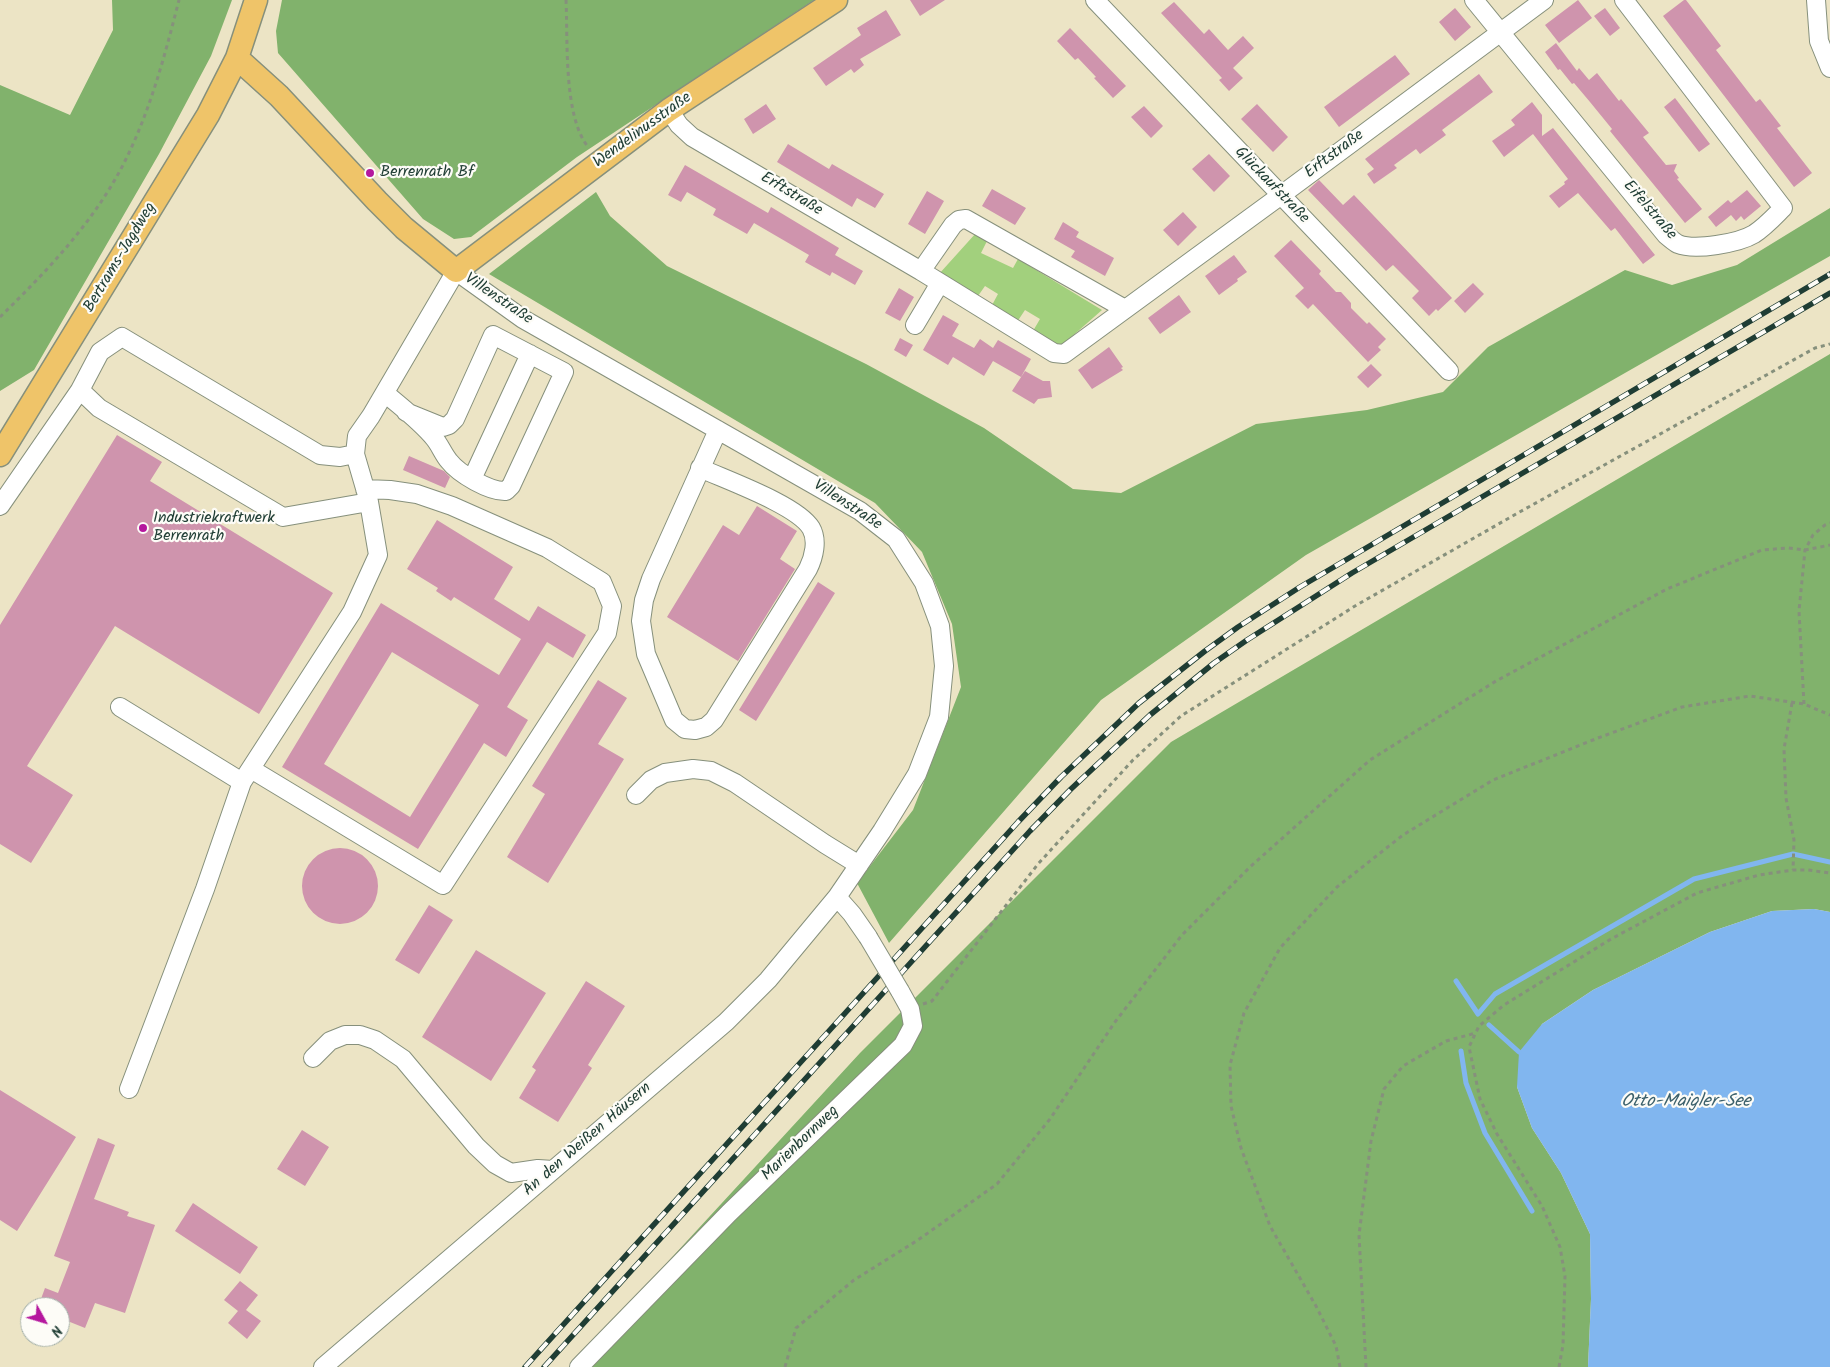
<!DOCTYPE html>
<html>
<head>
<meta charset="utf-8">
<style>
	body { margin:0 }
	#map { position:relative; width:1830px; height:1367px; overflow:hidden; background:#ece4c5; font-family:Kalam,sans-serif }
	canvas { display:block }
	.north { position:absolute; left:20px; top:1297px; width:50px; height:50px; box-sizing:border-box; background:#fdfcf7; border:1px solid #a4b0a9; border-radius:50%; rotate:129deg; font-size:14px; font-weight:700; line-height:20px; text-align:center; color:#1f3d34 }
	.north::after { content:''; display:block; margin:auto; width:18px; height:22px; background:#b5179e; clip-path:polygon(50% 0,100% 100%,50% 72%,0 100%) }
</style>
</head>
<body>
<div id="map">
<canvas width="1830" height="1367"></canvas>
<div class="north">N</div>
</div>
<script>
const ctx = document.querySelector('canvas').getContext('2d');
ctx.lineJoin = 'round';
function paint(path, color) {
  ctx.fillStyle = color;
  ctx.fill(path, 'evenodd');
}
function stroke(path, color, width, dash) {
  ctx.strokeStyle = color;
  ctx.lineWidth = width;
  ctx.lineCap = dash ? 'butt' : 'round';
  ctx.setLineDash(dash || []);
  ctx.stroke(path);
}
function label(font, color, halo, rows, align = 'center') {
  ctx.font = font + ' Kalam,sans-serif';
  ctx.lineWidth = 4.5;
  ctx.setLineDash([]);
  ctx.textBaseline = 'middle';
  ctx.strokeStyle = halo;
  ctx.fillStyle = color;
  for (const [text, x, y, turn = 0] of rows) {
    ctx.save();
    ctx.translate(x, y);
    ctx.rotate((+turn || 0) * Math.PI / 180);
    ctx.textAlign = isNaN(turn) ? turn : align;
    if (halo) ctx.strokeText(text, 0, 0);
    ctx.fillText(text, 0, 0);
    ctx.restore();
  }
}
paint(new Path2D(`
	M976,233L987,241L981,253L1013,268L1018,259L1102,310L1060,347L1033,331L1040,319L1025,310L1017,322L991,307L998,294L985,286L978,296L939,274Z`), '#a2d07d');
paint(new Path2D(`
	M112,0H232L211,56L159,154L34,370L0,391V85L70,115L113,30Z
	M282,0H814L577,157L471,237L454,239L423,219L278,53L276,31Z
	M596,192L610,216L667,266L866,364L984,428L1073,489L1121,493L1256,424L1367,410L1443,392L1488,347L1625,270L1672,285L1737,265L1830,208V256L1306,555L1101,700L889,943L857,883L913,810L961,687L952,624L922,552L875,503L489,274Z
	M1830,354V912L1814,909L1772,911L1710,932L1593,990L1542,1024L1517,1087L1532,1128L1561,1173L1590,1234L1591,1299L1588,1367H571L860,1053L1171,742Z`), '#81b26c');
paint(new Path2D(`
	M1814,909L1830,912V1367H1588L1591,1299L1590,1234L1561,1173L1532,1128L1517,1087L1519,1052L1542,1024L1593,990L1710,932L1772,911Z`), '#81b6ef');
stroke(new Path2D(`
	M1456,981L1478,1014L1495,994L1694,879L1793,854L1830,862
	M1489,1025L1519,1052
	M1461,1051L1466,1083L1485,1133L1532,1211`), '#81b6ef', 5);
paint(new Path2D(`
	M910,0H945L920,16Z
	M1578,0L1592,18L1559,43L1545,25Z
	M1684,0H1686L1721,46L1716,50L1756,102L1760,99L1781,126L1777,128L1812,173L1794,187L1663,16Z
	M1174,2L1204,34L1209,29L1228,50L1243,36L1254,48L1233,68L1243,78L1229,91L1219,80L1222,78L1161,13Z
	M1455,8L1471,27L1455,41L1439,22Z
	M1605,8L1620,28L1610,36L1594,16Z
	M886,10L901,35L860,59L864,65L854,73L851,69L826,86L813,68L861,35L857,28Z
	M1070,28L1126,86L1113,98L1094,78L1096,77L1078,58L1075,60L1057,41Z
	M1556,43L1577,71L1579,68L1589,80L1597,73L1619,101L1621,99L1649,133L1643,137L1666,165L1677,164L1674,171L1679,178L1677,179L1702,209L1685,223L1610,131L1612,129L1590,102L1574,83L1572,84L1560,69L1558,70L1545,52Z
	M1395,55L1410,74L1339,127L1324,107Z
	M1479,74L1493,92L1442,130L1446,135L1420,154L1416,149L1394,165L1397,168L1374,184L1367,174L1374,169L1365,159Z
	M1675,98L1710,144L1699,152L1664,107Z
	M1532,102L1542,115V136L1553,128L1655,255L1643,264L1615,228L1611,231L1578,193L1559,208L1549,196L1565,184L1564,182L1568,179L1533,134L1504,157L1492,141L1515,125L1511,120Z
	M766,104L776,119L753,134L744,119Z
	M1257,104L1288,137L1273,152L1241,119Z
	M1144,106L1163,126L1151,138L1131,117Z
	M788,144L829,169L832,164L884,194L875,208L857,198L852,207L777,162Z
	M1209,154L1230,176L1214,192L1192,169Z
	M685,165L768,213L771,207L839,248L835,255L863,271L855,285L832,272L830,276L805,262L809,255L754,223L747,234L713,215L716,209L687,192L681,202L668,195Z
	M1319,180L1343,205L1354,195L1452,298L1438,311L1436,309L1429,316L1412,298L1419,291L1393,265L1386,271L1308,190Z
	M992,189L1026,208L1015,225L982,206Z
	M1747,190L1761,206L1744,220L1741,216L1736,221L1731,215L1716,227L1708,217L1728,200L1731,203Z
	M927,191L944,201L925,234L908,224Z
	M1183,212L1197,227L1178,246L1163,230Z
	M1063,222L1079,232L1076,237L1114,258L1105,276L1071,257L1075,251L1054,239Z
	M1291,240L1321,271L1319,274L1336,292H1341L1351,303V308L1367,324L1369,322L1386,339L1378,347L1381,350L1368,362L1313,304L1308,309L1295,296L1304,288L1274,256Z
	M1234,255L1247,272L1237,279L1238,281L1219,295L1205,276Z
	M1473,283L1484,294L1465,313L1454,301Z
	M899,288L914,297L900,321L885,313Z
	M1179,295L1191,312L1160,334L1148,318Z
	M943,315L959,324L952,336L974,348L980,339L993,348L998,340L1031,359L1021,377L993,361L984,376L953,357L948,365L923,350Z
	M900,338L913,345L906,357L894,350Z
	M1109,347L1123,367L1121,368L1123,370L1092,389L1078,370Z
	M1371,364L1382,375L1368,388L1357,377Z
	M1025,371L1043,381H1050L1052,397L1038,399L1034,404L1012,391Z
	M117,435L162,462L150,481L333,593L259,714L115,626L27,766L73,795L31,863L0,844V625Z
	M409,456L444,471L450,477L445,488L403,470Z
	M757,506L797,531L780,559L795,569L738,661L667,617L723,525L739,535Z
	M437,520L513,567L494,599L529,621L538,606L586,635L573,658L547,642L507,707L528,720L506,757L484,743L418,849L282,767L381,603L499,675L521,639L454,597L451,601L436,591L438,588L407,569ZM392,652L479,705L410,817L324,764Z
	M818,582L835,593L756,721L739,710Z
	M598,680L627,698L598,744L624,759L548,883L507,857L545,794L532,786Z
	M302 886a38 38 0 1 1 76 0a38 38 0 1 1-76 0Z
	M429,905L453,920L419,974L395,960Z
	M476,950L546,993L491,1081L422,1037Z
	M586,981L625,1006L588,1065L592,1068L558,1122L519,1098L536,1070L532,1067Z
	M0,1090L76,1137L17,1231L0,1220Z
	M302,1130L329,1147L305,1186L277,1169Z
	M98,1138L115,1145L94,1199L129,1212L127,1216L155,1225L125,1313L95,1303L85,1328L60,1318V1307H38L45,1288L58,1293L70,1262L54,1256Z
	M193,1203L258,1247L240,1274L175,1231Z
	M240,1281L258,1295L246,1310L261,1321L247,1339L228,1323L238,1311L224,1300Z`), '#cf94ad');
const minor = new Path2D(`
	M1095,0L1449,371
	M1474,0L1666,235C1670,238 1674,242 1678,244C1695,251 1739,243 1754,234C1765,227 1774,217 1783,208L1624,0
	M1816,0L1819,41L1830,68
	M669,110L679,125L692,137L921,271L1054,353L1064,354L1280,196L1544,0
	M921,271L953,225L959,220L966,219L1125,309
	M915,325L940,283
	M385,393C401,407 420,421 434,438C440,445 443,454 449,461C459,474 490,492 506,491L511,486L564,372L493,335L455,419L449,425L443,427L406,412
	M355,454L340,457L320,455L122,337L100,352L80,390L99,408L283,517L369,502
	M700,468C726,480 797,505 811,528C818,540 814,557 808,569L714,720L706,727L695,730L685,729L674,720L646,654L641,621L644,600L651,579L718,430
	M472,479L530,354
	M0,506L80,390
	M120,707L242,782
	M251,769L443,885L607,633L612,606L602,582L547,548L452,506L417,494L390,490L365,489
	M636,795L651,780L665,773L693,769L711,771L735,783L825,844L859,865
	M837,897L852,914L868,937
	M313,1058L330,1041L345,1035H360L375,1040L403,1059L476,1146L495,1164L511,1173L538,1169L553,1170
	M129,1089L205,889L242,782L352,612L378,555L369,502L355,454L357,436L371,416L456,271L523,319L860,511L896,539L924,583L940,626L944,666L939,717L917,774L882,831L837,897L768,980L726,1022L323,1367
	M579,1367L729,1213L903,1045L913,1026L910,1009L900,991`);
const major = new Path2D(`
	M237,58L279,96L377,201L404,228L456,271L669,110L836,0
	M0,455L208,115L237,58L256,0`);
stroke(minor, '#86907c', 20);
stroke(major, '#86907c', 25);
stroke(new Path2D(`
	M566,0C568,39 563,118 589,148
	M0,317C48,270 96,220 126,159C151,108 165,55 179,0
	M1792,703L1784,749L1786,798L1794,840L1793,870
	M1804,704L1799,611L1805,550L1813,535L1825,525L1830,523
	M923,1004L932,1001L1038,864L1133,760L1181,716L1355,606L1516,514L1815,348L1830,344
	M785,1367L796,1328L854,1280L918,1240L997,1184L1050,1119L1115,1022L1182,935L1250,867L1370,760L1496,681L1667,589L1762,550L1788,548L1805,550L1830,545
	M1340,1367L1336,1346L1316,1306L1270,1226L1241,1148L1231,1106L1230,1065L1244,1013L1280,948L1337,887L1403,835L1493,780L1598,738L1682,707L1750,696L1804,704L1830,715
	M1366,1367L1359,1235L1371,1141L1384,1089L1403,1066L1446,1041L1476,1033
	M1559,1367L1563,1345L1565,1276L1560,1247L1542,1206L1497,1134L1480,1099L1469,1047L1479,1026L1504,1005L1611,939L1697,893L1759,875L1793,870H1808L1830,873`), '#86907c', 3, [4, 4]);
stroke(minor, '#fff', 18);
stroke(major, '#efc469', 22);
const rail = new Path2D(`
	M525,1367L1018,822L1061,777L1139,703L1205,651L1238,627L1300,587L1830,274
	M544,1367L1030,831L1071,789L1150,715L1214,663L1247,640L1352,573L1830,293`);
stroke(rail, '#1f3d34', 5.5);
stroke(rail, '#fdfcf7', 4, [11]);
const minorBridge = new Path2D(`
	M868,937L900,991`);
stroke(minorBridge, '#86907c', 20, []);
stroke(minorBridge, '#fff', 18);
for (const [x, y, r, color] of [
	[370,173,5,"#b5179e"],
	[143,528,5,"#b5179e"]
]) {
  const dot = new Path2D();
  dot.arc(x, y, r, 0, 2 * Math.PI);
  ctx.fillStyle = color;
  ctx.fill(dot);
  stroke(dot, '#fdfcf7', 2);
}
label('16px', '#1f3d34', '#fdfcf7', [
	["Wendelinusstraße",643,131,-36],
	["Erftstraße",1335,155,-37],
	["Glückaufstraße",1271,186,46],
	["Erftstraße",791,195,31],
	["Eifelstraße",1649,211,49],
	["Bertrams-Jagdweg",121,258,-59],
	["Villenstraße",498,300,34],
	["Villenstraße",847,506,33],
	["An den Weißen Häusern",588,1140,-41],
	["Marienbornweg",801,1144,-44]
]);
label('16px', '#1f3d34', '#fdfcf7', [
	["Berrenrath Bf",380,173],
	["Industriekraftwerk",153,519],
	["Berrenrath",153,537]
], 'left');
label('italic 18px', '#3c616c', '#fdfcf7', [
	["Otto-Maigler-See",1686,1103]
]);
</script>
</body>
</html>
